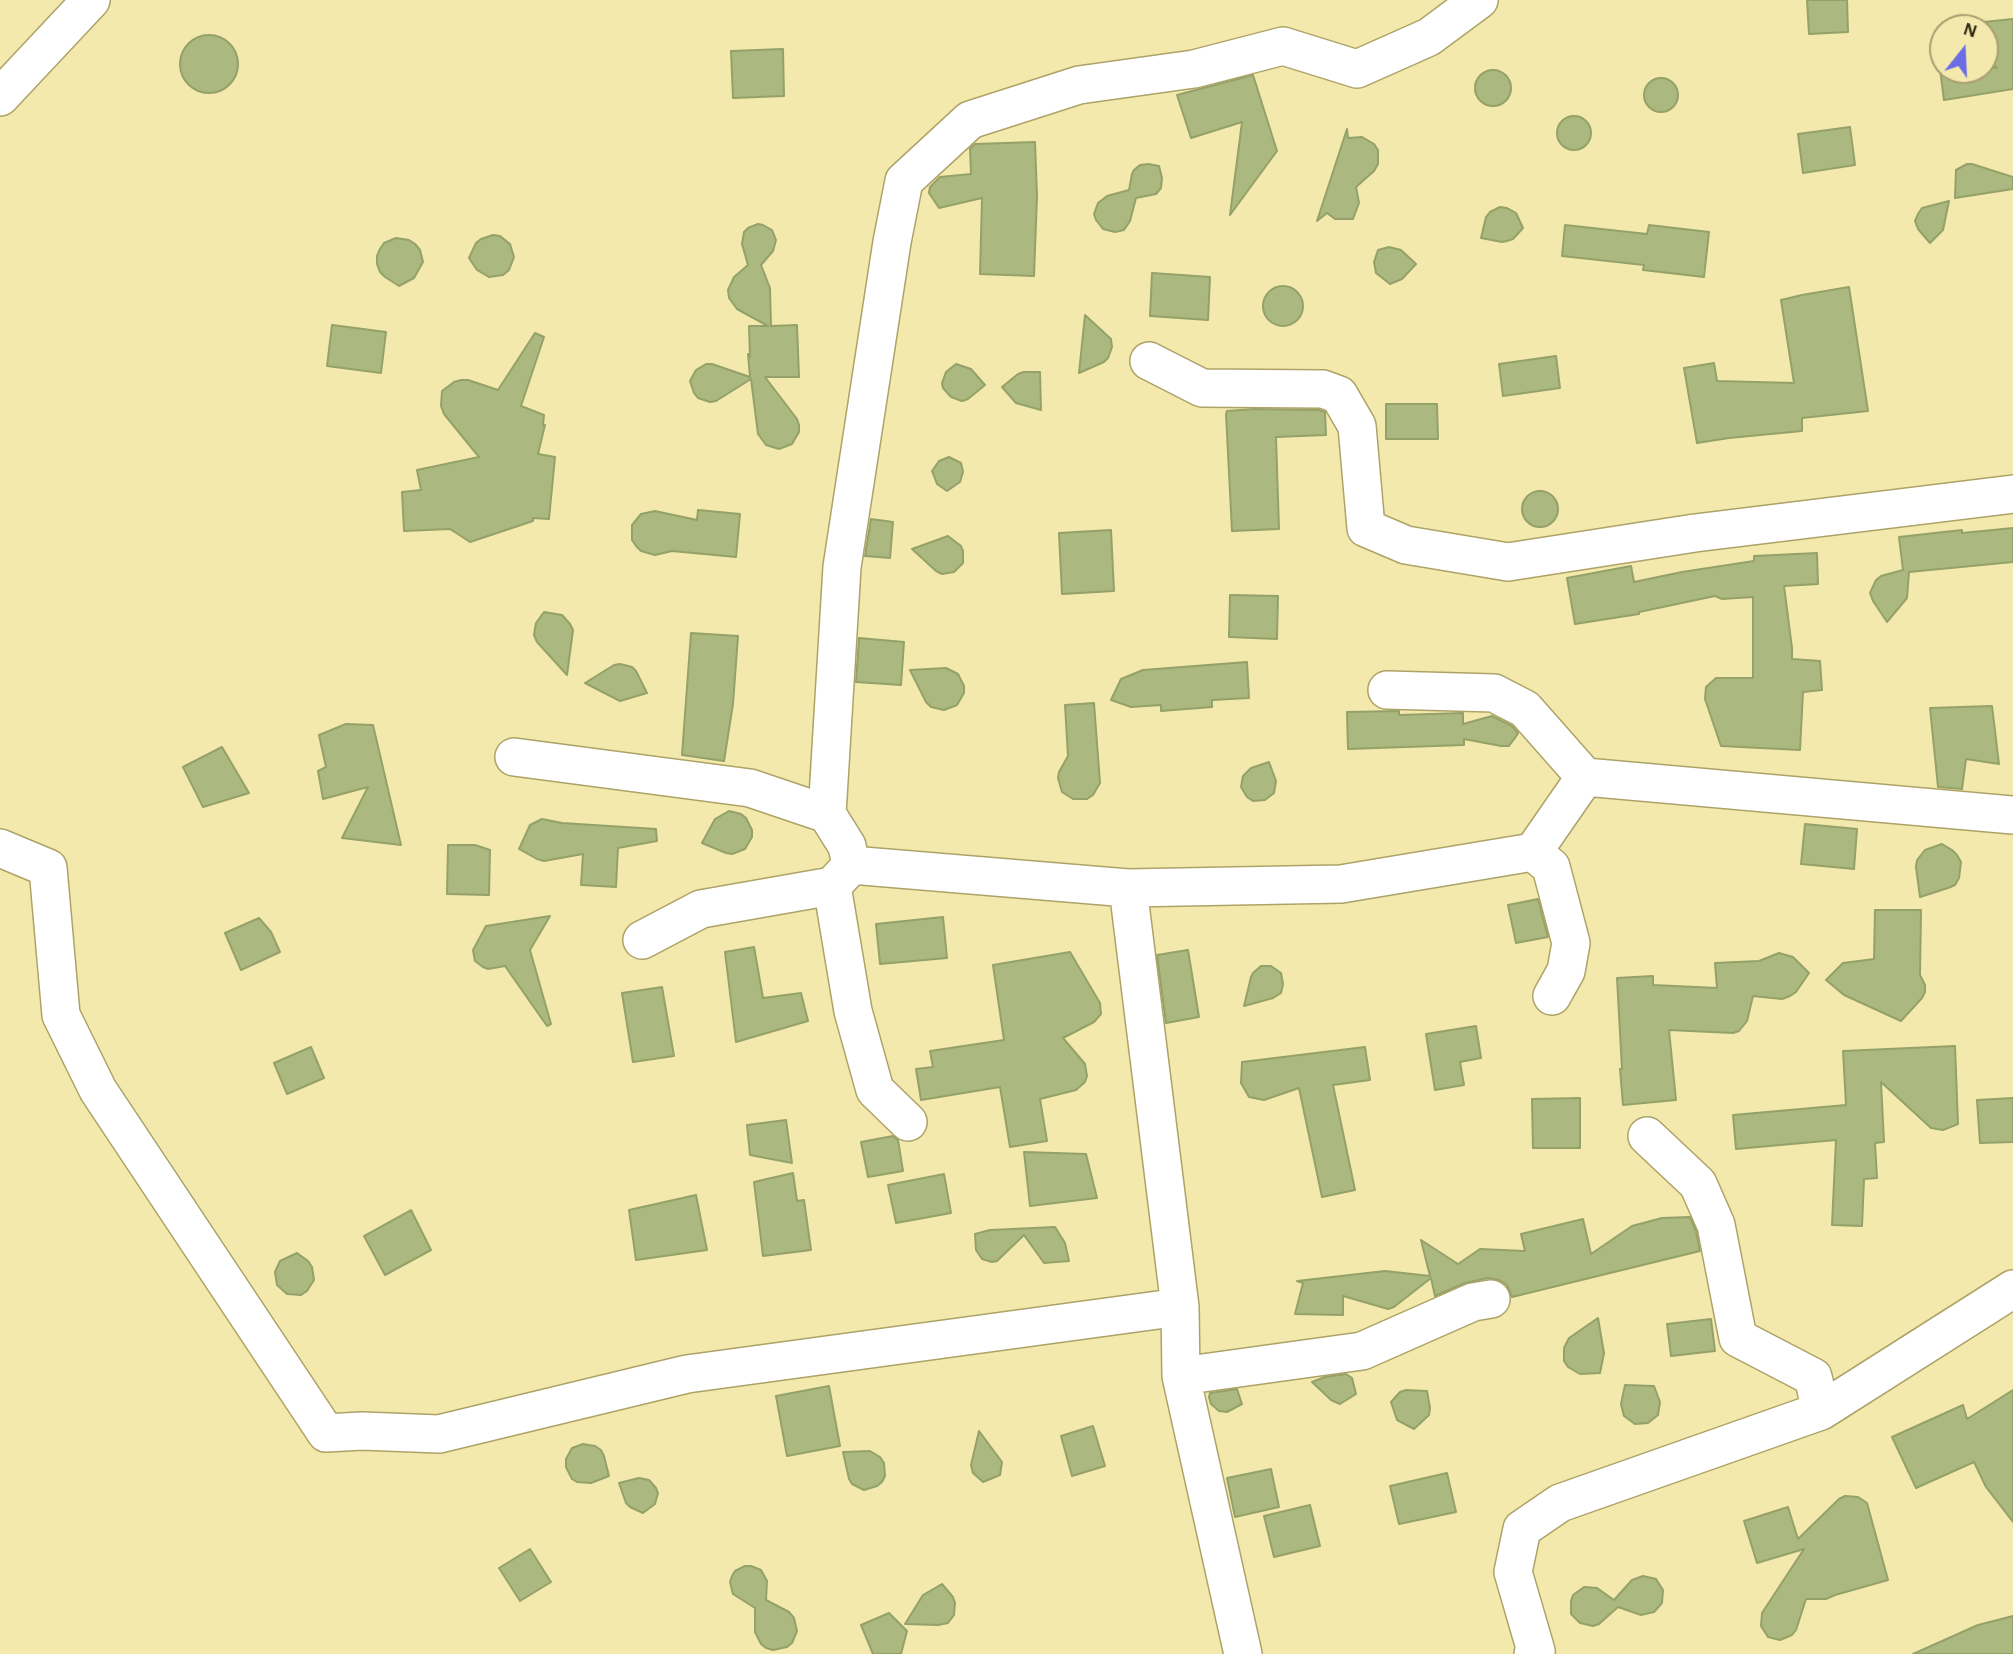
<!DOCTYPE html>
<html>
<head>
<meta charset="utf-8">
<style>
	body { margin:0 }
	#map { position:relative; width:2013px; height:1654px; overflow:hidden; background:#f4e9ac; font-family:"Alegreya Sans",sans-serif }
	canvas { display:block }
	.north { position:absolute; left:1929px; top:14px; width:70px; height:70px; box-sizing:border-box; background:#f4e9ac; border:2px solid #a89f71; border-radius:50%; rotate:18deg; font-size:19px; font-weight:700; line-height:28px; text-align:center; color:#353119 }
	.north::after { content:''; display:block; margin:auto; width:24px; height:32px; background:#6c6de6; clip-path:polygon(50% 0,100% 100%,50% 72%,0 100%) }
</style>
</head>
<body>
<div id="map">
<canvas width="2013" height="1654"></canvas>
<div class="north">N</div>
</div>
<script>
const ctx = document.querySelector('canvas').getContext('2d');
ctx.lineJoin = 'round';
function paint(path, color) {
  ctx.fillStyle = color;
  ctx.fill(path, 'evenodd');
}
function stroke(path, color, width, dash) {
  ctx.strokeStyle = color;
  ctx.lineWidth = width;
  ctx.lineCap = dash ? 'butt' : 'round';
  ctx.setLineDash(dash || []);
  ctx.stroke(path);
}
const building = new Path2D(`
	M1807,0H1847L1848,32L1809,34Z
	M2013,19V89L1944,100L1940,69L1985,70V68H1997L1985,56V28H1957L1954,25Z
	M180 64a29 29 0 1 1 58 0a29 29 0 1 1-58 0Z
	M783,49L784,96L733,98L731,51Z
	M1475 88a18 18 0 1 1 36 0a18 18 0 1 1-36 0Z
	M1253,75L1277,151L1230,215L1242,122L1191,138L1177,95Z
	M1644 95a17 17 0 1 1 34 0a17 17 0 1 1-34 0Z
	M1557 133a17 17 0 1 1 34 0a17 17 0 1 1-34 0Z
	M1850,127L1855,165L1803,173L1798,134Z
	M1347,129L1348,138L1362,137L1374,144L1378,150V164L1374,171L1356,187L1359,203L1353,219H1335L1327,213L1317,221Z
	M1035,142L1037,196L1034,276L980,274L982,198L939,208L929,193L930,187L940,177L971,174L970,149L975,144Z
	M1148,164L1159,166L1162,178L1161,188L1156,194L1136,198L1130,221L1124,230L1115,232L1103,229L1096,220L1094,214L1098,203L1107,196L1129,190L1132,174L1134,170L1140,165Z
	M1967,164H1972L2013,177V189L1955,198L1956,170Z
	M1949,201L1943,230L1930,243L1918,229L1915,221L1918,214L1922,208Z
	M1500,207L1507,208L1516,213L1523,228L1513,239L1507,241L1502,242L1481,238L1486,217L1490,212Z
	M758,224L763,225L772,230L776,240L773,251L761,265L770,288L771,326L797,325L799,377H765L797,419L799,425V432L792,444L779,449L766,445L758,434L751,379L716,401L710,402L698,398L694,393L690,381L696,370L706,364H712L750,377L748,354L750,357L749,326H768L737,309L729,298L728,290L734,277L748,265L742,244L744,232L748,228Z
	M1565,225L1647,234L1649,225L1709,232L1704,277L1643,270L1644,265L1562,256Z
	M493,235L500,236L510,244L514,257L509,270L503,275L489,277L477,270L469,258L476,243L481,239Z
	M396,238L409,240L415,244L420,250L423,262L414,278L399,286L385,277L380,272L377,264V256L380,249L384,243Z
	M1389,247L1401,250L1416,264L1402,279L1390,284L1376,273L1374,262L1378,250Z
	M1152,273L1210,277L1208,320L1150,316Z
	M1263 306a20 20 0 1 1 40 0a20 20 0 1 1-40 0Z
	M1849,287L1868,411L1802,418V431L1729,438L1697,443L1684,368L1714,363L1717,381L1794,383L1781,300L1802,295Z
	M1085,315L1111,339L1112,347L1108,358L1104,362L1079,373Z
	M332,325L386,332L381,373L327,366Z
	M535,333L544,337L521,406L544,415L543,425H545L538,454L555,457L549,519L533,518V521L470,542L450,529L404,531L402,492L421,490L417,470L479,457L444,414L441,406L442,391L454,382L461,380H468L498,390Z
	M1556,356L1560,388L1503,396L1499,364Z
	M956,364L971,369L985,385L968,399L962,401L951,397L943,388L942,383L946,372Z
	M1024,372H1040L1041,410L1016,403L1002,387L1018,374Z
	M1386,404H1437L1438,439H1386Z
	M1254,409L1319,410L1325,412L1326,435L1276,437L1279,529L1232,531L1226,414L1227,411Z
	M949,457L961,463L963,472L960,482L947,491L937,484L932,471L939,461Z
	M1522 509a18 18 0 1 1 36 0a18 18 0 1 1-36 0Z
	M698,510L740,514L736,557L672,551L655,555L641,551L636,546L632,540V525L641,514L655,511L697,520Z
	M871,519L893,522L890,558L865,556Z
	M2013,528V562L1909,572L1907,598L1887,622L1873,601L1870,593L1876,580L1881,576L1903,570L1899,537L1962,530V533Z
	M1111,530L1114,591L1062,594L1059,533Z
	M948,536L961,546L963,551V563L954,572L942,574L936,571L912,549Z
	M1817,553L1818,584L1784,586L1792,648V659L1820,661L1822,690L1803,692L1800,750L1721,746L1705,699L1706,687L1716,678H1753V597L1722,599L1715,596L1639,612V614L1575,624L1567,578L1631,566L1634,582L1682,572L1754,561V556Z
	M1230,595L1278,596L1277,639L1229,637Z
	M544,612L562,615L570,624L573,630L567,675L537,642L534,635L536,623Z
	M691,633L738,636L733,704L724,761L682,755Z
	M859,638L904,642L901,685L856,682Z
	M1247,662L1249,698L1212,700V707L1161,711V705L1131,707L1111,700L1121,679L1143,670Z
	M620,664L632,667L636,671L647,693L620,701L585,683L614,665Z
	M946,668L958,674L964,686V693L957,705L944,710L931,707L926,702L910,670Z
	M1094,703L1100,783L1093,795L1087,799H1073L1062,792L1058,778L1059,772L1068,756L1065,705Z
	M1992,706L1999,764L1966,759L1962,789L1938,787L1930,708Z
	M1399,711V715L1463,713V724L1492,716L1512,726L1518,733L1517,735L1509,746H1501L1464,739V745L1348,749L1347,712Z
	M346,724L373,725L401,845L342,838L368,787L323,799L318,771L326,767L319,735Z
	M222,747L249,793L203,807L183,767Z
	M1269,762L1276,781L1274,793L1265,800L1253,801L1247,797L1241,787L1243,776L1251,768Z
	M729,811L741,814L746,818L752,830V837L745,849L732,854L726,853L702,843L715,819Z
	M542,819L562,823L656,829L657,841L618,848L616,887L581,885L583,854L544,861L537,859L519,849L530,825Z
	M1805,824L1857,829L1854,869L1801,864Z
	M1942,844L1952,850L1957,855L1961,862L1959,878L1955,885L1948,888L1920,897L1916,867L1917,860L1925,850Z
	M448,845H475L490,850L489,895L447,894Z
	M1538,899L1548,937L1516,943L1508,905Z
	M1875,910H1921L1920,975L1925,985V992L1922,998L1901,1021L1844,995L1826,980L1843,963L1874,959Z
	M550,916L530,950L551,1024L547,1026L505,966L488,969L483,967L475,961L473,950L486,926Z
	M943,917L947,958L880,964L876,924Z
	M259,918L271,932L280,952L241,970L225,933Z
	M754,947L763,998L801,993L808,1021L736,1042L725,952Z
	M1188,950L1199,1017L1166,1023L1157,955Z
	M1070,952L1100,1003L1101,1014L1094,1022L1063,1038L1085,1064L1087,1076L1085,1082L1076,1090L1040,1099L1047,1141L1010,1147L1000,1087L921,1100L916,1069L933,1067L930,1051L1004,1040L993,965Z
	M1779,953L1793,957L1809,973L1796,992L1790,996L1782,999L1753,996L1747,1021L1739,1031L1733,1033L1669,1030L1676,1100L1623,1105L1620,1069H1622L1617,978L1653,976V985L1717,988L1715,963L1759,961Z
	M1261,966H1271L1281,973L1283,984L1281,993L1273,998L1244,1006L1251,977L1253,973Z
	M662,987L674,1056L633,1062L622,993Z
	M1476,1026L1481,1058L1460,1062L1464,1085L1435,1090L1426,1034Z
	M1955,1046L1958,1124L1943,1130L1931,1128L1881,1082L1884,1142L1875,1143L1877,1178L1864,1179L1862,1226L1832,1225L1836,1140L1736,1149L1733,1115L1846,1105L1843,1051Z
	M311,1047L324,1078L287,1094L274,1063Z
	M1365,1047L1370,1080L1333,1085L1355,1190L1322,1197L1299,1088L1264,1100L1249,1097L1241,1083L1242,1062Z
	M1580,1098V1148H1533L1532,1099Z
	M2013,1098V1142L1980,1143L1977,1100Z
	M786,1120L792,1163L750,1155L747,1125Z
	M893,1136L898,1140L903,1171L868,1177L861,1142Z
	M1024,1152L1086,1154L1097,1198L1030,1206Z
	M793,1173L797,1201L804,1200L811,1250L763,1256L754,1182Z
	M944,1174L951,1213L896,1223L888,1185Z
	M696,1195L707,1250L636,1260L629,1210Z
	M411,1210L431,1250L385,1275L364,1236Z
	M1690,1217L1696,1231L1700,1251L1512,1297L1507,1285L1499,1280L1488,1278L1465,1283L1435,1296L1431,1278L1394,1307L1388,1309L1343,1296V1315L1295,1314L1303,1283L1297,1281L1385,1271L1430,1276L1421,1240L1458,1264L1480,1249L1525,1251L1521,1234L1583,1219L1591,1254L1632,1226L1662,1218Z
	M1055,1227L1065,1243L1069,1261L1044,1263L1024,1235L997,1261L992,1262L982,1259L976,1250L975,1234L990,1230Z
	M297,1253L308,1261L312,1267L314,1280L307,1291L301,1295L287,1294L277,1285L275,1272L280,1261Z
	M1598,1318L1604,1353L1600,1373L1580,1374L1568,1367L1564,1361V1348L1569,1338Z
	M1711,1319L1715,1351L1671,1356L1667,1324Z
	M1346,1374L1352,1378L1356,1394L1340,1404L1331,1400L1312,1382L1325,1377Z
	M1625,1385L1654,1386L1660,1402L1658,1415L1648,1423L1635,1424L1624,1416L1621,1404Z
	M829,1386L840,1446L787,1456L776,1396Z
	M1237,1389L1242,1404L1227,1412L1219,1411L1211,1404L1209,1397L1210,1393Z
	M1406,1390L1427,1391L1430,1408L1429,1415L1414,1429L1397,1420L1391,1402L1400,1392Z
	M2013,1390V1522L1986,1487L1974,1462L1916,1488L1892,1437L1963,1405L1967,1419Z
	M1093,1426L1105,1466L1072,1476L1061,1436Z
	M979,1431L1002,1462L1000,1475L983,1482L973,1473L971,1465Z
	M583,1444L595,1446L601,1450L604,1456L609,1476L591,1483L577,1482L572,1479L566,1467V1459L572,1448Z
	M870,1451L880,1457L884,1463L885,1476L882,1482L877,1486L864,1490L852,1484L849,1479L843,1452Z
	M1271,1469L1279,1507L1235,1517L1227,1478Z
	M1447,1473L1456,1512L1399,1524L1390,1486Z
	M639,1478L649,1480L656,1488L658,1493L655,1504L643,1513L630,1507L626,1503L619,1483Z
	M1845,1496L1858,1497L1867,1503L1888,1580L1835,1595L1826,1599H1806L1796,1630L1792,1635L1780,1640L1768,1637L1761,1626L1762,1613L1804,1549L1757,1563L1744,1521L1788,1507L1798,1539L1839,1499Z
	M1310,1505L1320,1546L1274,1557L1264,1516Z
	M530,1549L551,1582L520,1601L499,1568Z
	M745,1566H751L761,1570L767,1581L766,1600L789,1612L794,1618L797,1631L792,1643L787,1647L773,1650L766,1648L761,1644L755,1632V1608L733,1594L730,1582L732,1576L735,1571Z
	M1643,1576L1656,1579L1663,1590L1662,1603L1654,1612L1641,1615L1618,1607L1599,1624L1593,1626L1580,1623L1571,1614V1601L1573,1595L1584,1587L1597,1588L1614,1600L1632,1580Z
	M942,1584L953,1597L955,1603L954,1615L948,1623L938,1625L905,1624L923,1595Z
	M889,1613L907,1631L901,1654H873L861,1625Z
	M2013,1616V1654H1913L1978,1625Z`);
paint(building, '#abb87f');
stroke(building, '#94a168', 2);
const minor = new Path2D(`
	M0,97L91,0
	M1149,361L1202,388L1323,389L1339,395L1357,426L1366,528L1406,545L1508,562L1695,533L2013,494
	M1387,690L1494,693L1525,709L1585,777
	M514,757L750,788L827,814L847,846L851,865L1128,888L1341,884L1533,852L1585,777L2013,815
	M827,814L842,567L892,242L904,181L970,120L1079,85L1194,69L1283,46L1357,69L1429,37L1479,0
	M0,848L48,868L61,1015L98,1090L326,1433L362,1431L439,1434L687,1374L1180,1307
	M1533,852L1551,867L1571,943L1566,971L1552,996
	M832,886L853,1011L875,1090L908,1122
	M1128,888L1180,1307L1181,1376L1243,1654
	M642,940L701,909L832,886L848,869
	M1647,1136L1698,1184L1716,1225L1738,1338L1813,1377L1821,1411
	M1181,1376L1362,1351L1473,1302L1491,1299
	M1533,1654L1536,1651L1513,1572L1522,1529L1560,1503L1821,1411L2013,1289`);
stroke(minor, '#ada368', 40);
stroke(minor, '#fff', 37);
</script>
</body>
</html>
